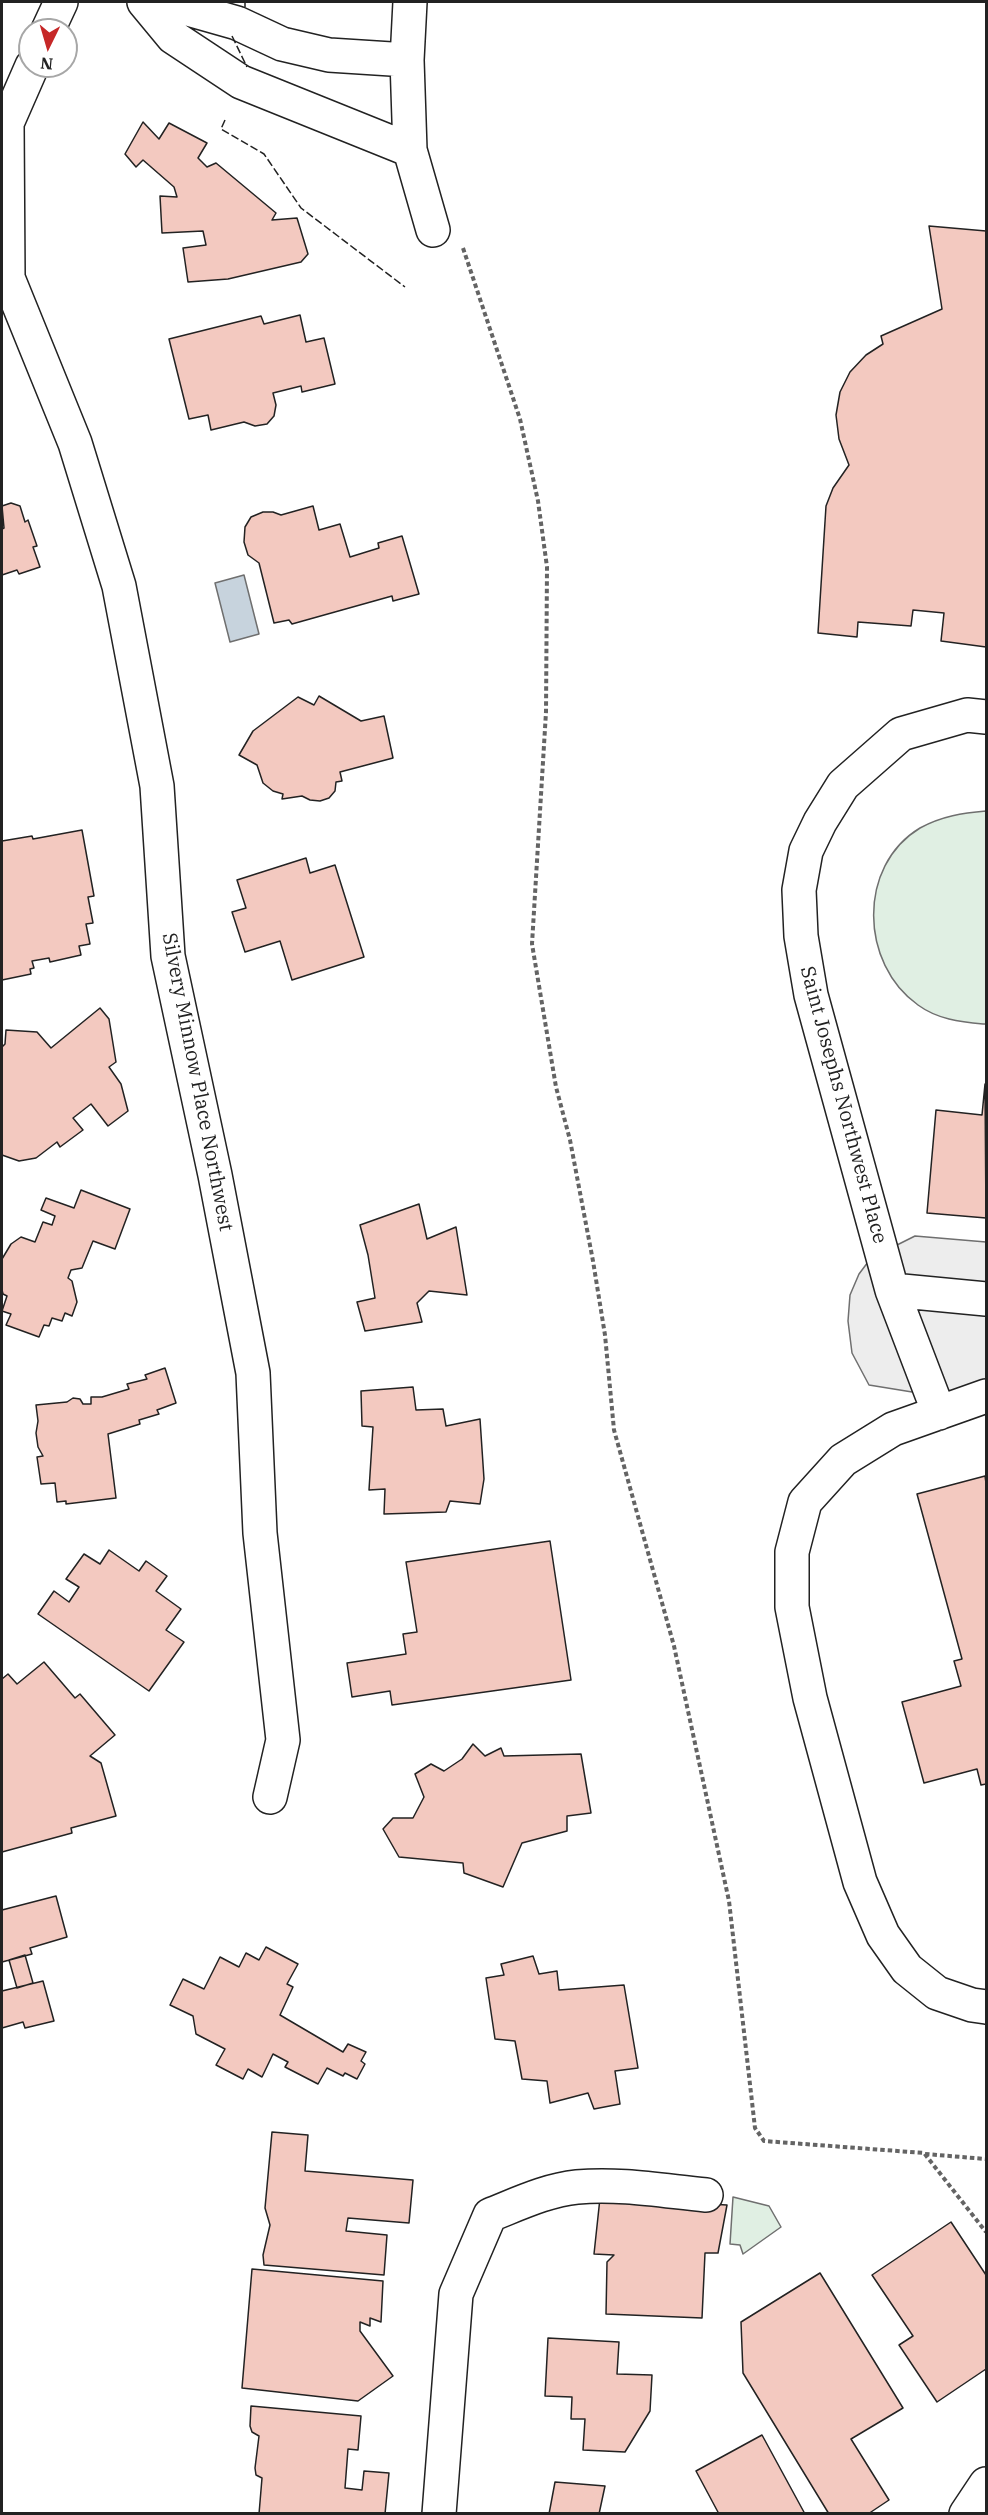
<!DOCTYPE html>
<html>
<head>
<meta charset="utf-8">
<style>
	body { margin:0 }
	#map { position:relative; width:988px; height:2515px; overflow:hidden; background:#fff; font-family:"IBM Plex Serif",serif }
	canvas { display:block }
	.frame { position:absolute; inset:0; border:3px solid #222; pointer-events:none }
	.north { position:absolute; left:18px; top:18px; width:60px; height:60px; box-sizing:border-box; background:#fff; border:2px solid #a7a7a7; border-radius:50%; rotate:185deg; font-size:16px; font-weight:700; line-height:24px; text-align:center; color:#222 }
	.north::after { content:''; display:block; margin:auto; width:21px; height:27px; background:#c62828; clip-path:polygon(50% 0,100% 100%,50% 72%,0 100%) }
</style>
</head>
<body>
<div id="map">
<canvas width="988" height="2515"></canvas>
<div class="frame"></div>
<div class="north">N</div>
</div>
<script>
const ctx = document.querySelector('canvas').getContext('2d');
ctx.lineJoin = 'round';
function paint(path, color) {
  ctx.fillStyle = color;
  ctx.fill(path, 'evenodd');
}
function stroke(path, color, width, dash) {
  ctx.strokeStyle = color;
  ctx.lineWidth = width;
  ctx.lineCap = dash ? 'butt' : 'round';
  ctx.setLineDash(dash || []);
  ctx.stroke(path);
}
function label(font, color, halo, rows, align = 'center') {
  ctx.font = font + ' "IBM Plex Serif",serif';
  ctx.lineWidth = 4.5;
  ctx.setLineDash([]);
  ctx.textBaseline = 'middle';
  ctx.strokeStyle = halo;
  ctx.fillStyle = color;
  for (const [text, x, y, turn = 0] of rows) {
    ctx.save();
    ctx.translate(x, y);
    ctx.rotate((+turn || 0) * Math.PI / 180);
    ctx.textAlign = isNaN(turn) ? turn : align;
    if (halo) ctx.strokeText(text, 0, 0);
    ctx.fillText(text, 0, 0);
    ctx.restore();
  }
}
const green = new Path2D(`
	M986,811V1024H983C960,1022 937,1019 918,1005C860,964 857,866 920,828C942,816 963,813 986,811Z
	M733,2197L769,2206L781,2227L743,2254L740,2245L730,2244Z`);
paint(green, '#e0efe3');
stroke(green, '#6f6f6f', 1.5);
const parking = new Path2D(`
	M915,1236L986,1242V1404L869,1385L852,1353L848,1321L850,1295L859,1274L871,1258Z`);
paint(parking, '#ededed');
stroke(parking, '#6f6f6f', 1.5);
const water = new Path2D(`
	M244,575L259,634L230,642L215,583Z`);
paint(water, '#c7d3dd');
stroke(water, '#6f6f6f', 1.5);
const building = new Path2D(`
	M143,122L159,139L169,123L207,143L198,158L207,167L216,163L276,213L272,220L297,218L308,254L301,262L228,279L188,282L183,248L206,245L203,231L162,233L160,196L177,197L174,187L143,160L136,167L125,154Z
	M929,226L986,231V647L941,641L944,613L913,610L911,626L858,622L857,637L818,633L826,506L833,488L849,465L839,439L836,415L840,392L850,372L866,355L883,344L881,336L942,309Z
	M300,315L306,342L324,338L335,384L302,392L301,386L273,393L276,405L274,416L267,424L255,426L244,422L211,430L208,415L189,419L169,339L261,316L264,324Z
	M11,503L20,506L25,522L28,520L37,546L33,547L40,567L19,574L17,570L2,575V529L4,528L2,506Z
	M313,506L319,530L340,524L350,557L379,548L378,543L402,536L419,594L393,601L392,596L292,624L289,620L274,623L259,563L248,555L244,542L245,527L251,517L263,512H273L281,515Z
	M319,696L361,721L384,716L393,758L340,772L342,781L336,782L335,791L329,798L320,801L310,800L302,796L282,799L283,794L273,791L263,783L257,765L239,755L253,731L298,697L314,705Z
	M82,830L94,896L88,897L93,923L86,924L90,944L79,946L81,955L50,962L49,958L32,961L34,968L30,969L31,974L2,980V841L32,836L33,839Z
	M306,858L310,873L335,865L364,957L292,980L280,941L245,952L232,912L246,908L237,880Z
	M100,1008L109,1019L116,1062L109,1067L121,1084L128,1111L108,1126L91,1104L73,1118L83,1130L60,1147L57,1142L36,1158L19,1161L2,1155V1047L5,1044L6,1030L37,1032L51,1048Z
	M985,1084L986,1218L927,1213L936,1110L982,1115Z
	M81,1190L130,1209L115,1249L93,1241L82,1268L71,1270L68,1278L72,1281L77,1302L72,1316L65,1313L62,1321L52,1318L49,1326L44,1325L39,1337L6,1325L11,1314L2,1311L7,1296L3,1294L2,1290V1259L11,1244L21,1237L35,1242L43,1222L52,1225L55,1216L41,1210L46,1198L74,1208Z
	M419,1204L427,1239L456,1227L467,1295L429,1291L417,1303L422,1322L365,1331L357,1302L375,1298L368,1255L360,1225Z
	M165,1368L176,1403L157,1410L159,1414L139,1420L140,1424L108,1434L116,1498L66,1504V1501L57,1502L55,1483L41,1484L37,1457L43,1456L38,1447L36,1433L38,1421L36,1405L67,1402L73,1398L80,1399L83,1404H91V1397H102L129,1389L127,1384L147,1379L145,1375Z
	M413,1387L416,1410L443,1409L446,1426L480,1419L484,1479L480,1504L450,1501L446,1512L384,1514L385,1489L369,1490L373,1427L362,1426L361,1391Z
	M985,1476L986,1483V1784L981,1785L977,1769L924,1783L902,1702L961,1686L954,1661L962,1659L917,1494Z
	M550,1541L571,1680L392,1705L390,1691L352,1697L347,1663L406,1654L403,1634L417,1632L406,1562Z
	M109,1550L139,1571L146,1561L167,1576L156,1591L181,1609L166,1630L184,1642L149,1691L38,1614L54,1591L69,1602L79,1587L66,1579L84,1554L100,1564Z
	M44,1662L75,1698L80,1694L115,1735L90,1756L101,1763L116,1816L71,1828L72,1833L2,1852V1679L8,1674L17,1684Z
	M473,1744L485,1756L501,1748L504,1756L581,1754L591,1813L567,1816V1831L522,1843L503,1887L464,1873L463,1863L399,1857L383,1829L393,1818H413L424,1797L415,1774L431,1764L444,1771L462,1759Z
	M56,1896L67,1937L30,1948L32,1954L2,1962V1910Z
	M266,1947L298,1964L287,1984L293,1987L280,2015L343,2052L348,2044L366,2052L361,2061L365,2064L357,2079L345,2073L343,2076L327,2068L318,2084L285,2067L288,2062L273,2054L262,2077L248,2069L243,2079L216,2065L225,2049L196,2034L193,2016L170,2005L183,1979L204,1989L220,1957L239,1967L246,1953L259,1960Z
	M25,1955L33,1983L17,1988L9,1960Z
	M533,1956L539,1974L557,1971L559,1990L624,1985L638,2068L615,2071L620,2104L594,2109L588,2093L550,2103L547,2081L522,2079L515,2041L495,2039L486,1978L504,1975L501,1964Z
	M43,1981L54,2021L25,2028L23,2022L2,2028V1991Z
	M272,2132L308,2135L305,2171L413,2180L409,2223L348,2218L346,2231L387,2235L384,2275L264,2265L263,2255L270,2225L265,2208Z
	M600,2198L727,2205L718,2253H705L702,2318L606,2314L607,2262L614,2255L594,2254Z
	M951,2222L986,2275V2369L937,2402L899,2345L913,2336L872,2275Z
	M252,2269L383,2281L381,2322L370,2318V2326L360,2322V2331L393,2376L358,2401L242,2388Z
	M820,2273L903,2408L851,2439L889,2500L868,2514H829L743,2373L741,2322Z
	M548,2338L619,2342L617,2374L652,2375L650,2411L625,2452L583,2450L585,2419H571L572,2397L545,2396Z
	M251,2406L361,2416L358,2450L348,2449L345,2488L362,2490L364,2471L389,2473L385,2514H259L262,2478L256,2475L255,2468L259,2436L252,2432L250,2426Z
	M762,2435L805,2514H719L696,2471Z
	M555,2482L605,2486L599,2514H549Z`);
paint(building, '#f3c9c0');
stroke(building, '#222', 1.5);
const minor = new Path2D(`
	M144,2L173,37L241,82L410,150
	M163,2L237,23L282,44L329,55L407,60
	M410,2L407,60L410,150L433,230
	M48,30L61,2
	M32,66L7,123L8,278L75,443L119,586L157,786L168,956L215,1175L253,1373L260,1533L283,1740L270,1797
	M986,717L967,715L901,734L843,785L820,822L806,851L799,890L801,936L811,995L892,1290L986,1299
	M892,1290L939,1413
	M986,1396L893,1429L843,1460L805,1502L792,1552V1607L810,1698L860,1882L883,1935L907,1969L937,1993L972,2005L986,2007
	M439,2514L456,2294L490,2215C518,2204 547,2190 577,2187C620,2183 664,2191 706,2195
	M966,2514L986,2484`);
stroke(minor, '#222', 36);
stroke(new Path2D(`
	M463,248L520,419L538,501L547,567L546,712L532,944L556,1087L570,1140L593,1261L605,1335L614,1430L674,1646L729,1901L755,2128L764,2141L924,2153L986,2232
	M925,2154L986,2159`), '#646464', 4, [4.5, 3]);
stroke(minor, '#fff', 33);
stroke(new Path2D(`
	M245,7V2
	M232,36L247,67
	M225,120L221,129L264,154L301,208L405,287`), '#222', 1.5, [8, 3]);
label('20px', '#222', '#fff', [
	["Silvery Minnow Place Northwest",197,1082,79],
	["Saint Josephs Northwest Place",843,1105,75]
]);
</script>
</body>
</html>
